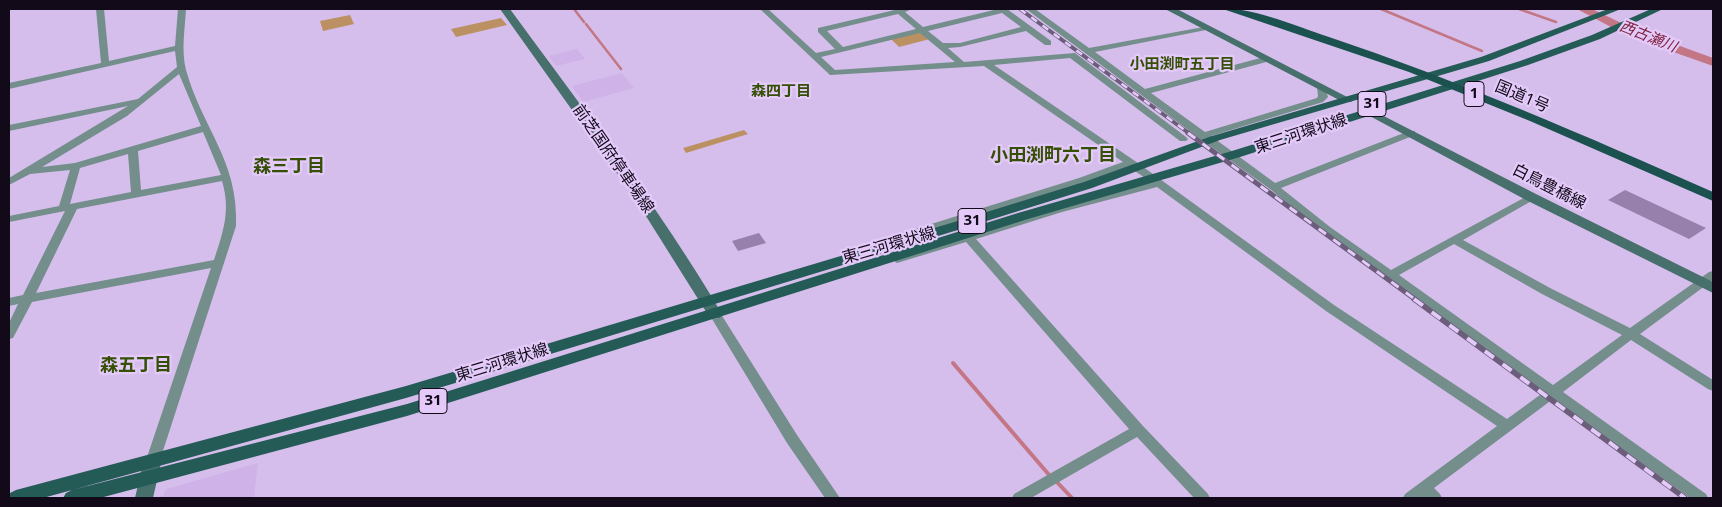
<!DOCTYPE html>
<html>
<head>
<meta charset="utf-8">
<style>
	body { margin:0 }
	#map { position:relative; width:1722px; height:507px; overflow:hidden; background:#d6beec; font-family:"Noto Sans",sans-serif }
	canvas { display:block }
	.frame { position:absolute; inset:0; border:10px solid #120a19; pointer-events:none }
</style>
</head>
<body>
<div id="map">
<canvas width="1722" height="507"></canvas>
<div class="frame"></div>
</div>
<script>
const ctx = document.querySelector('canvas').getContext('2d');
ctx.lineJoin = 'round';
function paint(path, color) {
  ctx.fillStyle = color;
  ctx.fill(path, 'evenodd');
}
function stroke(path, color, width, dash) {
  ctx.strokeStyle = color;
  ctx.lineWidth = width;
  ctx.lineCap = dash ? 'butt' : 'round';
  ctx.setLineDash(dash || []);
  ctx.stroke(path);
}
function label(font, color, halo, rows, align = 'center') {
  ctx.font = font + ' "Noto Sans","Noto Sans JP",sans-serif';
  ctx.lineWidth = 4.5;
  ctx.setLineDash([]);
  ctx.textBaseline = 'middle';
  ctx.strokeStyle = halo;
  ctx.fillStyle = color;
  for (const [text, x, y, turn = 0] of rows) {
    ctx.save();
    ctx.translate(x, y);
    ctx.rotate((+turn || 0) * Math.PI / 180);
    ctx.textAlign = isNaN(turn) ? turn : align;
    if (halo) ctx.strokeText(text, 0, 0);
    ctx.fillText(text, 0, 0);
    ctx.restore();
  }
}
paint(new Path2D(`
	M577,49L585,59L556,66L549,56Z
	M622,73L634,88L583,102L572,86Z
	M258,463L254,498H155L163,496L166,489Z`), '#cfb3e8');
paint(new Path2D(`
	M350,15L354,24L323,31L320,21Z
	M501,18L507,25L456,37L451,29Z
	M922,32L930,39L899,47L891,39Z
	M744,130L748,134L686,153L683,148Z`), '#bb9163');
stroke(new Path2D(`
	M574,9L584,22
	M1381,9L1482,51
	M1519,9L1556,22
	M586,24L621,69`), '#c37684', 2.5);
stroke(new Path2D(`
	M953,363L1050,476
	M1055,480L1072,498`), '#c37684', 4);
paint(new Path2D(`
	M1577,9H1592L1636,30L1713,58V66L1628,36Z`), '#c37684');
paint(new Path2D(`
	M1625,190L1706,228L1689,239L1608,200Z
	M759,233L766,243L738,251L732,241Z`), '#9780ac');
paint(new Path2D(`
	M96,9H104L109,61L175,46L178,9H186C185,29 181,50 186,70C202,128 239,161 236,226L159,463L157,467L152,469L147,467L145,463L211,268L32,302L13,338L9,339V323L18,304L9,306V298L23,295L65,211L9,222V216L59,206L70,170L30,174L9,185V178L128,106L9,131V125L138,99L177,67L175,51L9,89V83L101,63ZM179,74L201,126L75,163L42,167L127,116ZM203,132L221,175L141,190L138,151ZM128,154L131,192L70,204L80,168ZM222,181C231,211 223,232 214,260L36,293L77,209Z
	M760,9H768L816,53L835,49L818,32V28L899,9H912L905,12L923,27L998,9H1007L1051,41V45H1045L1026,31L960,47L948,48L964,62L1075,53L1186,137L1188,139L1186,141H1180L1070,58L994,65L1135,161L1334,305L1507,419L1544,392L1322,231L1270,189L1199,138L1026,9H1035L1089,48L1209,26V30H1206L1095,52L1145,89L1264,57H1270V61L1151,93L1205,132L1317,98L1318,96L1317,87L1321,84L1324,85L1328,97L1323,102L1211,136L1275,183L1409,131H1415V135L1281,188L1330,227L1391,270L1531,194L1536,197L1535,199L1463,240L1550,288L1630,328L1709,272L1713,271V280L1640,334L1713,380V391L1708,389L1631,340L1563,392L1706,494L1708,498H1690L1553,399L1434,488L1440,494L1442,498H1425L1423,497L1421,498H1403L1405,494L1497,426L1326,311L1157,187L1062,212L976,239L1143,426L1208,494L1210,498H1194L1137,437L1031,498H1012L1014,494L1129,429L966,242L897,263L891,259L893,256L1054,208L1151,182L1129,167L1087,182L891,243L872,253H864L862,250L864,247L883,239L1079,178L1123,162L984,66L830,75ZM1002,13L1021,27L960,43H943L928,31ZM898,14L916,29L843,47L827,31ZM920,33L955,62L835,70L821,57ZM1454,244L1542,294L1622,335L1553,385L1399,275Z
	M715,310L719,311L797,435L840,498H825L787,443L709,314L711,311Z`), '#738e8b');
paint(new Path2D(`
	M500,9H510C583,109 659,207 722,314L720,318H710L634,197Z
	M1165,9H1177L1353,100L1351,102H1343Z
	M1370,109L1536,194L1713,282V293L1526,200L1366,114V110Z
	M152,456L158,458L161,463L153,498H135L143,463L146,458Z`), '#47706d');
paint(new Path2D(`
	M1608,9H1621L1489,61L1220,140L1092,188L961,229L406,398L43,498H9L10,493L16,490L406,386L951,223L1084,182L1212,136L1481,57Z
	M1651,9H1663L1600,39L1528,65L1240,157L1028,219L407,416L100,498H63L66,493L72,490L407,404L1018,213L1232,151L1520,61L1592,35Z`), '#245b57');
paint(new Path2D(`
	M1223,9C1251,7 1298,27 1326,36C1458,80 1586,136 1713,192V201L1530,121L1409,72Z`), '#1b514e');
const railFar2 = new Path2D(`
	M1020,9L1190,134`);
const railFar1 = new Path2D(`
	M1188,133L1416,300`);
const rail = new Path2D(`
	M1414,299L1685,498`);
stroke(railFar2, '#6c5d7a', 4);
stroke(railFar1, '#6c5d7a', 5);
stroke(rail, '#6c5d7a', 5.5);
stroke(railFar2, '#e3caf9', 2.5, [7]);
stroke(railFar1, '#e3caf9', 3, [9]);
stroke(rail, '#e3caf9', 4, [11]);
label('italic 15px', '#7c1e39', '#e3caf9', [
	["西古瀬川",1648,37,22]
]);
label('bold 15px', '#354f05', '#e3caf9', [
	["小田渕町五丁目",1182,65],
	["森四丁目",781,92]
]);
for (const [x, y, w] of [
	[1474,94,20],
	[1372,104,28],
	[972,221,28],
	[433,401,28]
]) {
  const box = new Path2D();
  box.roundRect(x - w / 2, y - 12.5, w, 25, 4);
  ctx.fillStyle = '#e3caf9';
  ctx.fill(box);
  stroke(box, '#120a19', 1);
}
label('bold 15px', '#120a19', null, [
	["1",1474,94],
	["31",1372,104],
	["31",972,221],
	["31",433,401]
]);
label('16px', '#120a19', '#e3caf9', [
	["国道1号",1522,97,23],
	["東三河環状線",1301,134,-18],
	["前芝国府停車場線",613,159,55],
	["白鳥豊橋線",1549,187,27],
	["東三河環状線",889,246,-16],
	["東三河環状線",502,363,-17]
]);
label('bold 18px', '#354f05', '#e3caf9', [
	["小田渕町六丁目",1053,156],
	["森三丁目",289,167],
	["森五丁目",136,366]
]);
</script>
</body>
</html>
